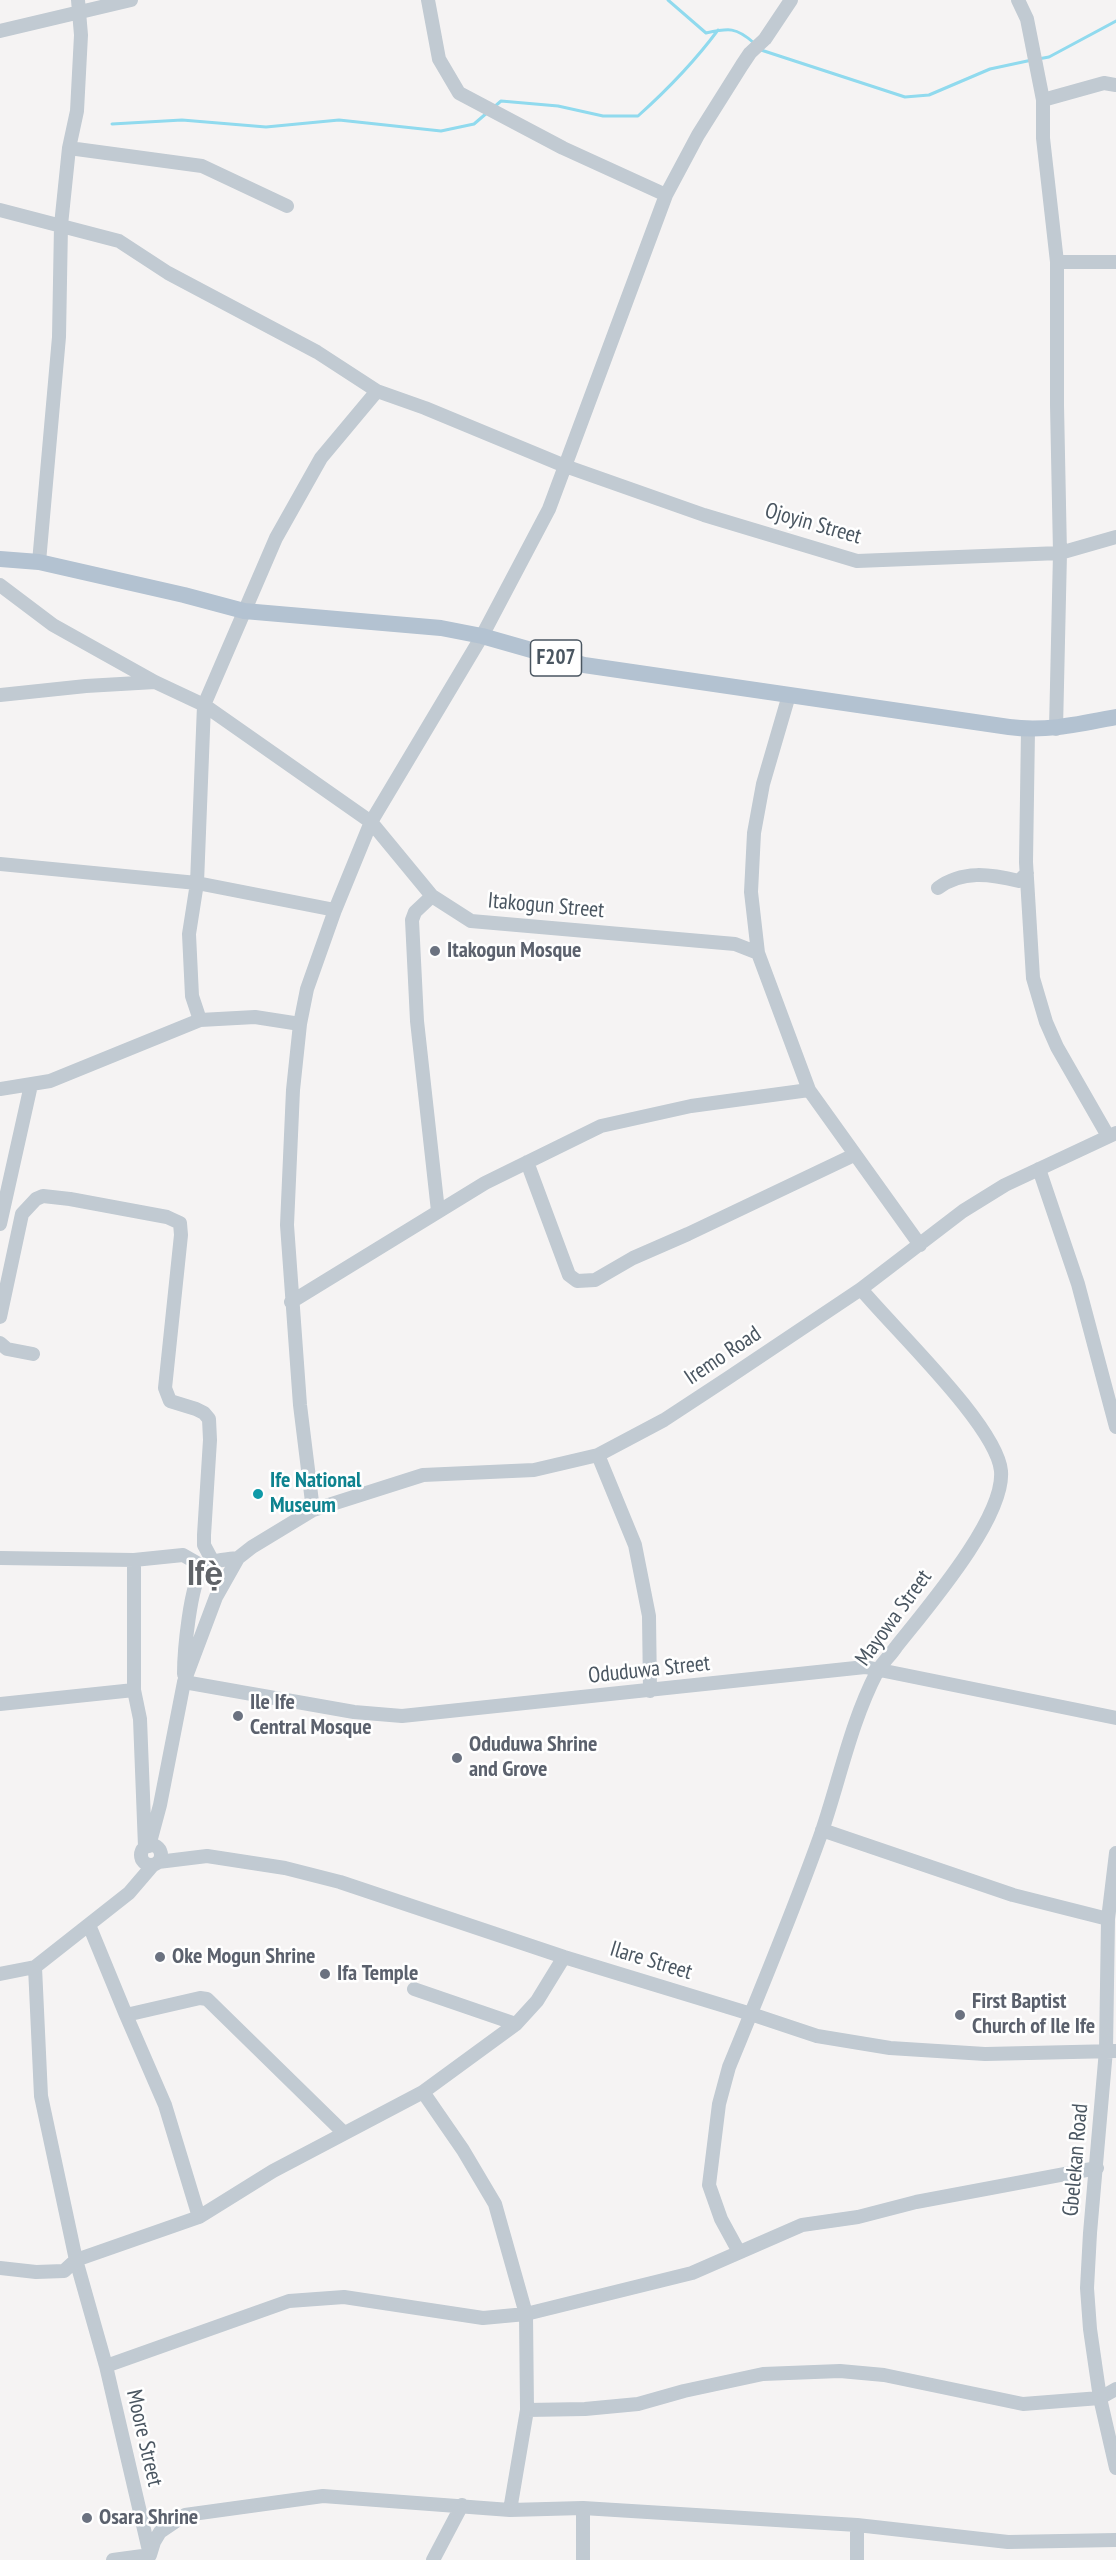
<!DOCTYPE html>
<html>
<head>
<meta charset="utf-8">
<style>
	body { margin:0 }
	canvas { display:block; background:#f5f3f3 }
</style>
</head>
<body>
<canvas width="1116" height="2560"></canvas>
<script>
const ctx = document.querySelector('canvas').getContext('2d');
ctx.lineJoin = 'round';
function stroke(path, color, width, dash) {
  ctx.strokeStyle = color;
  ctx.lineWidth = width;
  ctx.lineCap = dash ? 'butt' : 'round';
  ctx.setLineDash(dash || []);
  ctx.stroke(path);
}
function label(font, color, halo, rows, align = 'center') {
  ctx.font = font + ' "PT Sans Narrow",sans-serif';
  ctx.lineWidth = 5;
  ctx.setLineDash([]);
  ctx.textBaseline = 'middle';
  ctx.strokeStyle = halo;
  ctx.fillStyle = color;
  for (const [text, x, y, turn = 0] of rows) {
    ctx.save();
    ctx.translate(x, y);
    ctx.rotate((+turn || 0) * Math.PI / 180);
    ctx.textAlign = isNaN(turn) ? turn : align;
    if (halo) ctx.strokeText(text, 0, 0);
    ctx.fillText(text, 0, 0);
    ctx.restore();
  }
}
stroke(new Path2D(`
	M668,0L706,33C729,28 736,27 754,43
	M761,50L905,97L929,95L990,69L1032,60
	M1038,59L1049,57L1116,21
	M493,108L501,101L558,106L603,116H638C667,90 695,61 718,30
	M112,124L182,120L266,127L339,120L441,131L474,124L488,112`), '#90daee', 3);
stroke(new Path2D(`
	M428,0L439,59L459,93L563,148L666,195
	M1018,0L1027,19L1043,100V138L1057,262V405L1060,553L1056,729
	M0,31L131,0
	M1043,100L1104,83L1116,85
	M69,148L202,166L287,206
	M0,210L119,241L168,273L317,352L377,391L425,408L565,466L704,515L857,561L1060,553L1116,537
	M1057,262H1116
	M39,562L59,337L61,225L69,148L77,111L81,35L78,0
	M0,585L53,625L155,682L204,705L371,822L432,896L471,921L735,944L758,953
	M0,695L86,686L155,682
	M789,695L763,784L754,833L751,892L758,953L809,1090L920,1245
	M1028,730L1026,862L1033,978L1046,1022L1057,1047L1108,1136
	M0,864L197,883L335,910
	M938,888C962,870 990,874 1019,881L1027,873
	M432,896L415,912L412,920L417,1021L438,1211
	M200,1020L192,996L189,934L197,883L204,705L276,538L321,458L377,391
	M0,1089L50,1081L200,1020L255,1017L300,1024
	M527,1162L569,1275L577,1281L595,1280L633,1258L688,1234L854,1155
	M1039,1169L1078,1284L1116,1427
	M0,1224L31,1085
	M291,1302L485,1183L601,1126L691,1106L809,1090
	M0,1317L22,1214L36,1199L43,1196L70,1199L167,1217L180,1223L181,1235L165,1388L170,1401L196,1409L204,1413L209,1419L210,1440L204,1535V1545L213,1562
	M0,1343L7,1349L33,1354
	M598,1455L635,1545L649,1616L650,1691
	M313,1510L300,1405L287,1225L293,1090L300,1024L307,989L335,910L371,822L482,636L549,509L666,195L698,135L742,65L750,53L765,39L791,0
	M0,1558L134,1560V1690L140,1719L145,1847
	M134,1560L183,1555L204,1567
	M184,1674C184,1652 190,1584 203,1568C211,1560 227,1559 238,1558
	M184,1682L354,1712L402,1716L865,1667L1116,1718
	M0,1704L134,1690
	M822,1830L1013,1895L1108,1919
	M141 1855a10 10 0 1 1 20 0a10 10 0 1 1-20 0Z
	M149,1846L160,1805L184,1682L216,1597L238,1558L252,1547L313,1510L423,1475L534,1470L598,1455L664,1420L728,1378L861,1289L963,1211L1005,1185L1116,1133
	M1116,1853L1108,1919L1106,2050L1090,2233L1087,2288L1090,2329L1100,2398L1116,2468
	M158,1862L207,1856L285,1868L340,1882L564,1957L751,2014L817,2036L890,2048L985,2054L1116,2051
	M89,1925L126,2015L200,1998L207,1999L344,2133
	M35,1967L41,2096L76,2260L106,2366L150,2555
	M0,1974L35,1967L129,1893L153,1865
	M414,1989L516,2024
	M126,2015L165,2105L199,2217
	M423,2092L463,2150L495,2204L526,2314L527,2410L510,2510
	M739,2252L721,2219L709,2185L719,2104L729,2067C761,1989 794,1910 822,1831C840,1778 851,1722 877,1672C882,1663 890,1656 896,1647C926,1609 1005,1518 1001,1471C997,1426 893,1328 861,1289
	M0,2268L36,2272L64,2271L76,2260L199,2217L273,2171L423,2092L516,2024L537,2001L564,1957
	M106,2366L289,2301L344,2297L483,2318L526,2314L692,2273L802,2225L858,2217L916,2202L1097,2168
	M527,2410L585,2409L638,2404L684,2391L763,2374L840,2371L884,2375L1023,2404L1100,2398L1116,2389
	M583,2508V2560
	M857,2525V2560
	M150,2555L154,2542L160,2532L185,2515L323,2496L510,2510L583,2508L857,2525L1008,2542L1116,2540
	M113,2560L150,2555
	M433,2560L462,2505`), '#c1cad2', 14);
stroke(new Path2D(`
	M0,559L39,562L184,595L244,611L441,628L482,636L584,665L1009,727C1046,732 1080,724 1116,717`), '#b3c2d1', 16);
for (const [x, y, r, color] of [
	[435,951,6,"#6b7280"],
	[258,1494,6,"#0f9aa8"],
	[238,1716,6,"#6b7280"],
	[457,1758,6,"#6b7280"],
	[160,1957,6,"#6b7280"],
	[325,1974,6,"#6b7280"],
	[960,2015,6,"#6b7280"],
	[87,2518,6,"#6b7280"]
]) {
  const dot = new Path2D();
  dot.arc(x, y, r, 0, 2 * Math.PI);
  ctx.fillStyle = color;
  ctx.fill(dot);
  stroke(dot, '#fff', 2);
}
for (const [x, y, w] of [
	[556,658,51]
]) {
  const box = new Path2D();
  box.roundRect(x - w / 2, y - 18, w, 36, 4.5);
  ctx.fillStyle = '#fff';
  ctx.fill(box);
  stroke(box, '#4a5661', 1.5);
}
label('bold 21px', '#4a5661', null, [
	["F207",556,658]
]);
label('22px', '#4a5661', '#fff', [
	["Ojoyin Street",813,524,16],
	["Itakogun Street",546,906,5],
	["Iremo Road",723,1356,-34],
	["Mayowa Street",894,1618,-54],
	["Oduduwa Street",649,1670,-6],
	["Ilare Street",651,1961,17],
	["Gbelekan Road",1076,2160,-85],
	["Moore Street",144,2438,77]
]);
label('bold 22px', '#5b616d', '#fff', [
	["Itakogun Mosque",447,951],
	["Ile Ife",250,1703],
	["Central Mosque",250,1728],
	["Oduduwa Shrine",469,1745],
	["and Grove",469,1770],
	["Oke Mogun Shrine",172,1957],
	["Ifa Temple",337,1974],
	["First Baptist",972,2002],
	["Church of Ile Ife",972,2027],
	["Osara Shrine",99,2518]
], 'left');
label('bold 22px', '#0d838f', '#fff', [
	["Ife National",270,1481],
	["Museum",270,1506]
], 'left');
label('bold 34px', '#5f6368', '#fff', [
	["Ifẹ̀",205,1575]
]);
</script>
</body>
</html>
